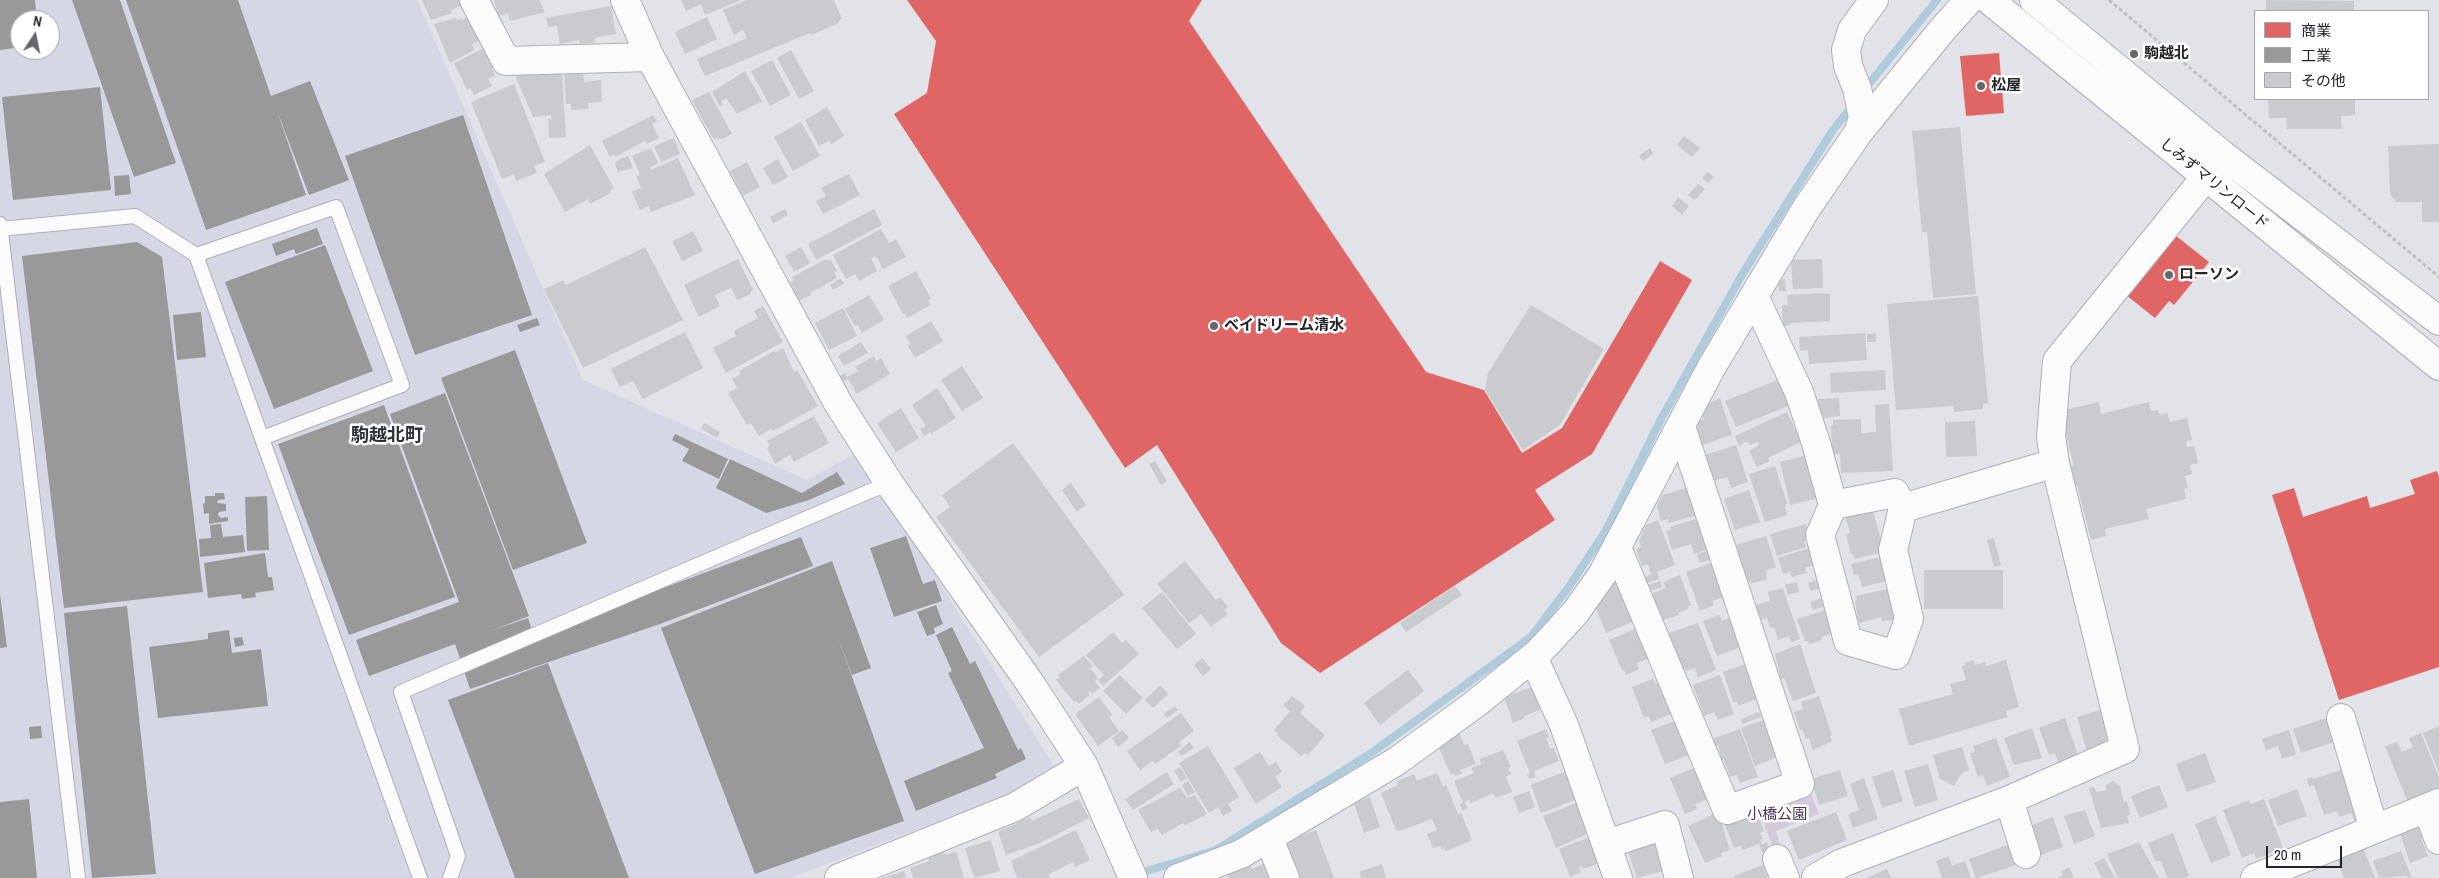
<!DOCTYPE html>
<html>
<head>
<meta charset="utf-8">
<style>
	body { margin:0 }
	#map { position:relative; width:2439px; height:878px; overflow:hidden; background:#e2e3e8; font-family:"Archivo Narrow","Noto Sans JP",sans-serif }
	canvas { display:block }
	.legend { position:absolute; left:2254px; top:10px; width:175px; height:90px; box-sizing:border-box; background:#fff; border:1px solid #a7a7a9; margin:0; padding:6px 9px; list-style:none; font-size:15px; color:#232428 }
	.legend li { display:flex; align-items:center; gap:10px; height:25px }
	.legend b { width:25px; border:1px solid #a7a7a9 }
	.north { position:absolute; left:10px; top:10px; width:50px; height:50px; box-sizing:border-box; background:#fff; border:1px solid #a7a7a9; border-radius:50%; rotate:11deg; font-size:14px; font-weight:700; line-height:20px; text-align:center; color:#232428 }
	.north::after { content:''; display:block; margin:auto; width:18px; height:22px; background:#66676b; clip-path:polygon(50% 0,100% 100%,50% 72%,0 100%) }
	.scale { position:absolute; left:2266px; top:846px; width:76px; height:22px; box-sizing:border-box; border:2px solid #232428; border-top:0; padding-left:6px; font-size:15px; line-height:18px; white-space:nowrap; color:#232428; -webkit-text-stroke:4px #fff; paint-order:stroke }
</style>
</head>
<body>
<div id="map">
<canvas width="2439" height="878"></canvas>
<ul class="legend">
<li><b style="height:14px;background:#e06666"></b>商業</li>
<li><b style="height:14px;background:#999"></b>工業</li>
<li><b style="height:14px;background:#c9cbcf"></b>その他</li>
</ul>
<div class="north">N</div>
<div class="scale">20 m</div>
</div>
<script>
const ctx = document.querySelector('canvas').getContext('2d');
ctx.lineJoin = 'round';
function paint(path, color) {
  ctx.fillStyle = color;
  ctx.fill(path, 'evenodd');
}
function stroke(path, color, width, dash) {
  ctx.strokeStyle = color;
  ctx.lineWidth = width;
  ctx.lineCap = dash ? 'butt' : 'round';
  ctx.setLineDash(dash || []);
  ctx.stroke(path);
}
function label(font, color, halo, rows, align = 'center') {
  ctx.font = font + ' "Archivo Narrow","Noto Sans JP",sans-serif';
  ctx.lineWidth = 5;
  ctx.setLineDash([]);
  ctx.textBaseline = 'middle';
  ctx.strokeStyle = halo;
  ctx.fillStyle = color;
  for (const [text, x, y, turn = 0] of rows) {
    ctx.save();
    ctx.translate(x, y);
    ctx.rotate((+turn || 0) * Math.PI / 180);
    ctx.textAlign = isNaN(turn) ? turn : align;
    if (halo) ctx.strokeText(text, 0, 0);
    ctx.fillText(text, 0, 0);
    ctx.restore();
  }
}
paint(new Path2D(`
	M0,0H417L583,380L807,480L858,452L1054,766L1010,794L790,878H0ZM20,20H50V50H20Z`), '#d5d8e4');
paint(new Path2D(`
	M1809,788L1819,814L1776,831L1781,847L1774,850L1757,805Z`), '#d3cbd9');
paint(new Path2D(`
	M907,0H1202L1189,21L1426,372L1484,390L1522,453L1562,428L1660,261L1692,280L1592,454L1535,490L1555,520L1320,673L1281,643L1157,445L1125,468L894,114L927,93L936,41Z
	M1999,53L2004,113L1966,116L1960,56Z
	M2175,235L2209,262L2174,305L2169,301L2155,318L2126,295Z
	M2437,471L2439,477V667L2339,700L2272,495L2294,488L2303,517L2367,496L2370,508L2415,494L2410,480Z`), '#e06666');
paint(new Path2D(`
	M0,0H35L37,20H20V47L0,50Z
	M72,0H120L176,163L134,177Z
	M126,0H238L271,96L310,81L349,180L309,195L276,108L306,195L206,230Z
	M100,87L111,190L13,200L2,97Z
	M463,115L532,315L415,355L345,156Z
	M129,175L131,194L115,196L114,176Z
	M317,228L323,244L296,254L294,249L276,256L272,244Z
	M137,242L162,257L203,592L64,608L22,256Z
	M325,245L373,371L274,409L225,282Z
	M201,312L206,357L177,360L173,315Z
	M537,318L540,325L520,332L517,325Z
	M515,350L587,543L513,570L441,378Z
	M445,393L529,616L490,631L528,618L534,636L801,537L813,566L660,624L470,689L455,644L369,676L356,640L459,602L390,414Z
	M384,405L455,597L349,635L278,444Z
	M675,434L728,459L719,479L682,461L689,449L672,440Z
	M730,459L802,493L837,472L845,484L809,500L766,513L716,488Z
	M215,493H224L225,499L218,500L217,503L226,504V511L219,512L218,515L221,518L228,517V521L209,524V513L204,514L203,504L205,503V496H215Z
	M267,496L269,550L247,551L245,497Z
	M221,524L223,537L243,535L245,552L200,557L199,539L211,538L210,525Z
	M906,536L923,584L935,580L942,601L894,617L870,548Z
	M265,553L268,577H272L274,590L255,593L256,597L242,599L241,594L208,598L204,563Z
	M832,561L871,668L852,675L837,635L904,821L755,874L661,628Z
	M0,594L7,647L0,648Z
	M936,605L943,624L934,628L935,633L927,636L917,612Z
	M127,606L156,874L92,878L64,613Z
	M952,627L970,664L975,661L1018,750L1021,748L1026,759L995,774L997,778L916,811L904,781L984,748L948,673L952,671L936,635Z
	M229,630L232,653L261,649L268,706L158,718L149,647L208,639V633Z
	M242,637L244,645L235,647L234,638Z
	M548,663L629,878H515L448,700Z
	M41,726L42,738L30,739L29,727Z
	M29,799L37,878H0V802Z`), '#999');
stroke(new Path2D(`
	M1864,90L1937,0
	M1137,874L1216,850L1370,754L1531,637L1568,588L1605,532L1660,421L1743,273L1833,130L1853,105`), '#b0ccdc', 8);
paint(new Path2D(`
	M422,0H464L465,4L451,10L452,13L431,20Z
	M494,0H539L545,12L510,21L508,14L498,16Z
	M681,0H741L705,15L701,4L686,11Z
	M747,0H834L842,19L839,20V23L811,35L810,33L705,76L697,59L747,38L743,30L734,35L723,10Z
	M2266,0L2354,1V11H2266Z
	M611,6L616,34L594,38L595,42L580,44L579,40L560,44L557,26L548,27L546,18Z
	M475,15L483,32L476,35L479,41L472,44L474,50L450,63L434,24L456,18L457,20L462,18V20Z
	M707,17L717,39L685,54L675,32Z
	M488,46L498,65L492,68L495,76L488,79L492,86L474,95L470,88L467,90L454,63Z
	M791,50L814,91L799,99L777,58Z
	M772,60L791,95L770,106L751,71Z
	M583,69L584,82L601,80L602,102L588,103L589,109L571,110V104H566L564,70Z
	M547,70V74L562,73L566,137L549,138L548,119H551V115L533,117L516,78L519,71Z
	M745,71L762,101L737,114L726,98L721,101L723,105L720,107L712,92Z
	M514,84L545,162L534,166L537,173L516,181L514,174L502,179L471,102Z
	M709,92L732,134L722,139L713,138L692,100Z
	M2268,99H2355V115L2341,116L2342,129H2287L2286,118H2269Z
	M827,107L844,136L831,144L829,141L819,146L805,120Z
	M653,115L657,121L652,124L659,138L647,144L645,141L615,157L614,154L610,157L602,141Z
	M801,122L820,156L793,171L774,137Z
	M1960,127L1976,294L1933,298L1927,232H1922L1912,131Z
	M1684,136L1700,148L1692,157L1677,145Z
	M674,138L680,154L661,162L654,146Z
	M2439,144V222H2422V202H2396L2390,194L2388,146Z
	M590,145L614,188L610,190L611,193L590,204L588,199L565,212L544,174Z
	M651,148L658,163L650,167L651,170L678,158L695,195L651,212L649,206L640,210L632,192L641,188L636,177L640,175L632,156Z
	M1650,148L1653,154L1643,161L1639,156Z
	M628,156L633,168L618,172L615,164L616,161Z
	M778,159L788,177L773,185L763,168Z
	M747,162L760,187L743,196L730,171Z
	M1708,172L1714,177L1708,183L1702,178Z
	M849,174L860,195L823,214L816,201L826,196L821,188Z
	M1698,184L1705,189L1695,200L1688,195Z
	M1678,197L1689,206L1682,215L1672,206Z
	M785,209L788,215L773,223L770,217Z
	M874,209L882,225L816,260L808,244Z
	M881,229L889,243L896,239L906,257L883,269L876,256L871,258L877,271L859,281L855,274L846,279L833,255Z
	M693,231L703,251L682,261L672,241Z
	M645,247L683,320L583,368L544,289L563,280L566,285Z
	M801,247L810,263L794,272L785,256Z
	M738,259L753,290L750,292L751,294L737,300L731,288L715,295L720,306L699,317L684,285Z
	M826,259L827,261L830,259L837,271L834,272L837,278L810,293L811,295L799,301L792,287L791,282L794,280L792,277Z
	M1822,259L1823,288L1793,289L1791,260Z
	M916,271L931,299L928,300L931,305L907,318L904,313L903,314L888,286Z
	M840,279L845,283L833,290L830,285Z
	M1785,279L1786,291H1779L1778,280Z
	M1823,293L1830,294V321L1791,323L1790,325L1783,326L1782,305H1788L1787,295Z
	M869,295L884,320L862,333L858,325L855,326L845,309Z
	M1978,296L1988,403L1983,404V409L1954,412V406L1896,410L1887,304Z
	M1531,305L1604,349L1560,425L1523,450L1485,390L1488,373Z
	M763,306L783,342L726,373L713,348L736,336L734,331L758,318L754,311Z
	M843,308L857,336L829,350L815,323Z
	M931,321L943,341L915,358L908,346L911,344L906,336Z
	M685,332L703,368L643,399L633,381L620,387L611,369Z
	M1865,333L1867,360L1809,364L1808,350L1800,351L1799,337Z
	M1876,333V342H1867V334Z
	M861,342L868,353L844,366L838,356Z
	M783,348L794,372L797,370L818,406L773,431L771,429L759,436L751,423L747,425L728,393L737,388L732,379L741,374L739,371L774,351L775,353Z
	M874,356L876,361L881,358L890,374L857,394L848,379L842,382L839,377L845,373L847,377L858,371L855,367Z
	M962,366L983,398L962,411L941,380Z
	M1885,370L1886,390L1831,393L1830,373Z
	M1780,379L1791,405L1736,427L1725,401Z
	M937,388L956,418L931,434L930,432L924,436L920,429L926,426L912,405Z
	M1720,398L1732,435L1702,445L1696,421L1704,419L1702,413L1706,411L1705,405Z
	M1839,398L1840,416L1819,419L1818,399Z
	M2099,402L2101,414L2149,402L2151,411L2158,410L2160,415L2167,413L2170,422L2187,418L2192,440L2186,441L2187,447L2194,446L2198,463L2190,465L2192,474L2185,476L2188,488L2184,489L2186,499L2146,509L2149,519L2105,529L2106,536L2091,540L2077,485L2072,486L2068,468L2074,466L2060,411Z
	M1889,404L1893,471L1841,473L1840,454H1832L1831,425H1833V420L1861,419V433L1876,432L1875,405Z
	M901,408L919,438L896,452L877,423Z
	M1787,412L1801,442L1768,458L1770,461L1757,467L1749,451L1759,445L1757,442L1750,445L1748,442H1745L1739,446L1735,436Z
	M814,416L829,443L794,462L790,455L775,464L767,448L770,446L767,441Z
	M1975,421L1977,456L1946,457L1945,422Z
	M704,423L720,432L717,438L701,429Z
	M1013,443L1124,595L1039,657L936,517L950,507L942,495Z
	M1736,445L1748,482L1731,488L1727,477L1714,481L1705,455Z
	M1808,455L1819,498L1790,505L1780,462Z
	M1155,461L1167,481L1161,485L1149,464Z
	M1775,466L1787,503L1785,507L1787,515L1765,522L1749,474Z
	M1071,483L1086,505L1077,512L1062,490Z
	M1690,487L1697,515L1669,523L1668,519L1661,521L1657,506L1662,495Z
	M1749,490L1760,522L1735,530L1724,499Z
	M1872,508L1882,544L1878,549L1879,553L1855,559L1853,554H1851L1846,534L1850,533L1845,515Z
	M1702,517L1712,548L1694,554L1691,544L1672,550L1666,531L1671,530L1670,527Z
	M1658,520L1675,565L1651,574L1648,564L1642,566L1636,549L1641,547L1639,541L1646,525Z
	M1806,524L1810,539L1804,541L1806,547L1777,556L1770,534Z
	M1766,536L1776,567L1766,570L1767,579L1751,584L1750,581L1747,582L1736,545Z
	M1994,538L2001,565L1994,567L1987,540Z
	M1815,546L1820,563L1805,568L1807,573L1792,577L1790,572L1783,574L1778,558Z
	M1714,549L1717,557L1700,563L1697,554Z
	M1881,557L1887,581L1862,587L1858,574L1854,575L1851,564Z
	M1185,561L1216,600L1220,597L1228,607L1224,610L1228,614L1211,627L1201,614L1189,623L1157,584Z
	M1716,561L1729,595L1712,601L1714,605L1700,611L1686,572Z
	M1924,570H2003V609H1924Z
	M1657,572L1659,579L1647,583L1645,577Z
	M1680,575L1691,605L1688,606L1689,608L1678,613L1679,615L1663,620L1651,594L1666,588L1663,582Z
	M1620,577L1637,620L1606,633L1594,603L1598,597L1608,593L1606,587L1611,581Z
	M1823,578L1826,586L1811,591L1808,583Z
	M1660,581L1662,587L1650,591L1648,585Z
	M1797,582L1799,592L1788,595L1785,585Z
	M1455,586L1462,595L1406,632L1400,623Z
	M1783,588L1800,639L1791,642L1789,636L1778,640L1774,627L1770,628L1767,618L1761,620L1756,605L1770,601L1768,592Z
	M1891,588L1896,620L1882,621L1881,617L1859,623L1855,601L1857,600L1856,596Z
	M1162,592L1196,634L1177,649L1142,608Z
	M1829,596L1832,604L1813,610L1810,602Z
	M1832,608L1840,631L1821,637L1822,640L1809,644L1808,641H1805L1797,619Z
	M1719,615L1722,621L1735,616L1746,645L1717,656L1703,621Z
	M1698,623L1716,670L1698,677L1695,668L1686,671L1685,668L1683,669L1669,633Z
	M1642,626L1654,656L1637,663L1639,669L1626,675L1624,670H1622L1609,640Z
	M1113,632L1122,643L1126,640L1139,654L1103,686L1098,680L1104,675L1086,655Z
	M1800,644L1816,693L1793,701L1784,678L1781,679L1775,654Z
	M1084,656L1093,666L1090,668L1098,678L1095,681L1100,688L1092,694L1090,691L1088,693L1089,695L1079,704L1076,701L1074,702L1056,680L1060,677L1058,675Z
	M1202,658L1211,669L1203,676L1194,665Z
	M1973,660L1975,665L1985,662L1986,666L2006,660L2019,707L2006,711L2008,717L1909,746L1899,709L1953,694L1950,684L1966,680L1962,666L1965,665L1964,663Z
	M1752,662L1762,697L1738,706L1737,702H1733L1723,672Z
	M1408,670L1424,691L1380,725L1364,703Z
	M1120,675L1143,698L1126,714L1103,691Z
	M1720,675L1734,714L1718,720L1714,712L1704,716L1693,685Z
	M1653,679L1655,684L1660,682L1674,713L1651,722L1649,716L1644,718L1632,687Z
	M1160,685L1168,694L1153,708L1145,700Z
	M1532,687L1540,710L1524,716L1525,718L1513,723L1504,697Z
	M1292,696L1305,706L1300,713L1325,735L1308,755L1304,753L1301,756L1277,735L1278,734L1274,730L1290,711L1283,705Z
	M1819,696L1832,735L1830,736L1832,741L1813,750L1809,738L1806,739L1802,729L1800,730L1794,712L1803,709L1801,702Z
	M1099,697L1112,715L1109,717L1119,731L1098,746L1075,714Z
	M1175,706L1178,710L1167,718L1163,714Z
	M2103,709L2114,745L2087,752L2077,717Z
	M1759,712L1761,717L1742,724L1741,719Z
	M1181,713L1194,731L1179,742L1181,746L1155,764L1153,761L1140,770L1127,751Z
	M2065,718L2080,761L2060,768L2055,753L2049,755L2039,728Z
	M2326,718L2328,724L2331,723L2337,741L2301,753L2293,729Z
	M1677,720L1695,753L1665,764L1651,730Z
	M1763,720L1777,757L1755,766L1741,728Z
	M2439,726V773L2423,733Z
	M2032,728L2042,758L2014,765L2004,738Z
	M1546,729L1549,737L1546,738L1550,749L1554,748L1559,761L1534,771L1536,777L1529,779L1527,774L1530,773L1517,741Z
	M1740,729L1758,777L1740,783L1737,775L1730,777L1724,760L1722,761L1718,745L1714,747L1712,739Z
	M1122,730L1129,738L1118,747L1112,738Z
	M2289,730L2296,754L2282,759L2278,746L2266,750L2262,739Z
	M1459,732L1464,745L1468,744L1476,764L1460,770L1462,774L1455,776L1454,773L1451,775L1436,741Z
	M2421,733L2439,777V787L2407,800L2385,746L2397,742L2402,752L2413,747L2409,738Z
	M1996,738L2010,777L1987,786L1983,775L1978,777L1970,753L1975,752L1973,746Z
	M1190,742L1194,748L1181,756L1178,751Z
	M1208,746L1239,797L1228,804L1232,811L1223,816L1218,807L1209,813L1179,763Z
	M1962,747L1969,770L1962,773L1954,786L1940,779L1933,755Z
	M1503,750L1511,767L1508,768L1511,774L1506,777L1512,792L1496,798L1493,793L1471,803L1469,800L1465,802L1467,809L1462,811L1460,804L1463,803L1454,781L1474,773L1471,768L1481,764L1480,759Z
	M1260,752L1269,766L1276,762L1282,772L1275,776L1282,787L1256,804L1234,768Z
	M2205,753L2216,782L2187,792L2176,764Z
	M1928,764L1938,800L1915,807L1904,771Z
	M1701,765L1715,796L1695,804L1697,809L1685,814L1670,778Z
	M1180,767L1187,778L1181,782L1174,771Z
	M1571,769L1583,797L1541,813L1531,785Z
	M2345,769L2367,818L2355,822L2351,813L2339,817L2337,811L2324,815L2314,785L2309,787L2307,779L2312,777L2313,779Z
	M1840,770L1848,796L1819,805L1811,779Z
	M1893,770L1903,801L1882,808L1872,777Z
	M1167,772L1174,784L1133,810L1125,799Z
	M1437,773L1443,786L1446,785L1458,814L1461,813L1472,840L1446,851L1445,849L1442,850L1440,846L1433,848L1427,834L1437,830L1432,819L1400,831L1396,830L1381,793L1398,785L1397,781L1414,774L1417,781Z
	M1864,778L1878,819L1853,828L1848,814L1859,810L1850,784Z
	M1188,781L1195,792L1188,796L1182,785Z
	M2113,781L2120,786L2124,802L2127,801L2130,814L2127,816L2129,823L2101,828L2089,788L2094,787L2096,792L2106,790V785Z
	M2159,785L2168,807L2140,818L2131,796Z
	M1180,788L1187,798L1195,795L1207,814L1185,825L1183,823L1162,835L1158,829L1151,832L1138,810Z
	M2297,789L2307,816L2278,826L2268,800Z
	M1529,791L1535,807L1519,813L1513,797Z
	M1370,797L1380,827L1364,833L1354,803Z
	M1079,799L1089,818L1040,843L1006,855L998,832L1030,817L1032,821Z
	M1587,799L1601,828L1556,848L1543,816Z
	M2264,799L2283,848L2256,859L2254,853L2242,858L2223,810L2249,800L2251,804Z
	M1755,808L1764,831L1760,833L1763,839L1760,840L1762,844L1767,842L1770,850L1762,853L1759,844L1742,850L1741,846L1734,848L1723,820Z
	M2085,810L2095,836L2074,844L2064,816Z
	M1718,812L1730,850L1721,853L1722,856L1705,863L1688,826Z
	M1836,812L1847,840L1799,860L1787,831Z
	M2215,816L2231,855L2211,863L2195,824Z
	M2053,817L2063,847L2038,856L2027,827Z
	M2420,823L2425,836L2421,838L2428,856L2410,863L2399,831Z
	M1076,830L1090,860L1075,867L1073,862L1049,874L1050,877L1047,878H1017L1011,861Z
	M1316,830L1334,878H1299L1285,842Z
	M2173,833L2189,876L2183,878H2167L2161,861H2155L2148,843Z
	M1598,834L1610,859L1583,869L1582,866L1579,868L1581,872L1570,877L1559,849Z
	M1653,837L1664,871L1637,878L1626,846Z
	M991,840L1000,871L974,878L965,848Z
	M2139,842L2159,878H2118L2107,854Z
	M2008,845L2016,865L1976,878L1969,859Z
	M2362,845L2375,878H2344L2335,855Z
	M943,849L945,855L956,851L964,878H913L910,868L929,861L928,857Z
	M2401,851L2412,878L2404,876L2379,878L2373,861Z
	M1949,856L1952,866L1965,861L1971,878H1942L1936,861Z
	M2104,858L2115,878H2102L2094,863Z
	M1249,863L1252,869L1266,863L1272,878H1229L1226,872Z
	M1382,864L1386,878H1361L1359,872Z
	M1763,865L1768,878H1735L1734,876Z
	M2069,867L2074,878H2057L2063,875L2061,871Z
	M1887,869L1891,878H1866Z
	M904,871L906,878H883Z`), '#c9cbcf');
const lane = new Path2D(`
	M0,224L78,878
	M0,229L135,216L196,255L420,878
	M196,255L336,207L402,385L262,438
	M450,878L458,856L401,692L889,483`);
const street = new Path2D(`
	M474,0L506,61L650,57
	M625,0L650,57L838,403L889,483L1030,683L1084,766L1133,878
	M1858,133L1943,29L1969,0
	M1754,296L1799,392L1816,443L1833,505L1820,535L1848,641L1896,655L1909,619L1893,550L1903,508L2055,463L2125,749L2009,800L1842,863L1816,878
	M2055,463L2051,437L2057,361L2221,158
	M1833,505L1895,493L1903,508
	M1617,548L1727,810L1800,784L1681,427
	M1533,657L1564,725L1618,878
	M2341,718L2374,829
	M2009,800L2026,854
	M2427,808L2439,840
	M1269,839L1285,878
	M1607,844L1665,825L1679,878
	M1777,859L1785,878
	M839,878L1015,807L1084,766
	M1178,878L1241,854L1397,761L1475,704L1538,653L1575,613L1602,575L1711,368L1806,209L1858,133L1863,118L1857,88L1848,66L1846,50L1852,30L1874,0
	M2255,878L2439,803`);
const highway = new Path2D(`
	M1989,0L2439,366
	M2034,0L2223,155L2439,321`);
stroke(lane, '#afb0b4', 16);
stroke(street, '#afb0b4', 30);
stroke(highway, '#afb0b4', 30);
stroke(new Path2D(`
	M2109,0L2439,277`), '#c0c1c3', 3, [4, 2.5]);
stroke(lane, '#fbfbfc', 14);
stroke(street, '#fbfbfc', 28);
stroke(highway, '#fbfbfc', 28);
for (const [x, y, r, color] of [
	[2134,54,5,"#66676b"],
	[1981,86,5,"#66676b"],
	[2169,275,5,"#66676b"],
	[1214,326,5,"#66676b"]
]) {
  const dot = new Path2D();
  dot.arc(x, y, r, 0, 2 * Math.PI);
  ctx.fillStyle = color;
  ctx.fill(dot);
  stroke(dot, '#fff', 2);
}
label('bold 15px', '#232428', '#fff', [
	["駒越北",2144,54],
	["松屋",1991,86],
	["ローソン",2179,275],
	["ベイドリーム清水",1224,326]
], 'left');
label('15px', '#232428', '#fff', [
	["しみずマリンロード",2214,184,39]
]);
label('15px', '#4d2e59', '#fff', [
	["小橋公園",1777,815]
]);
label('bold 18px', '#2e3038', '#fff', [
	["駒越北町",387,436]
]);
</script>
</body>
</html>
